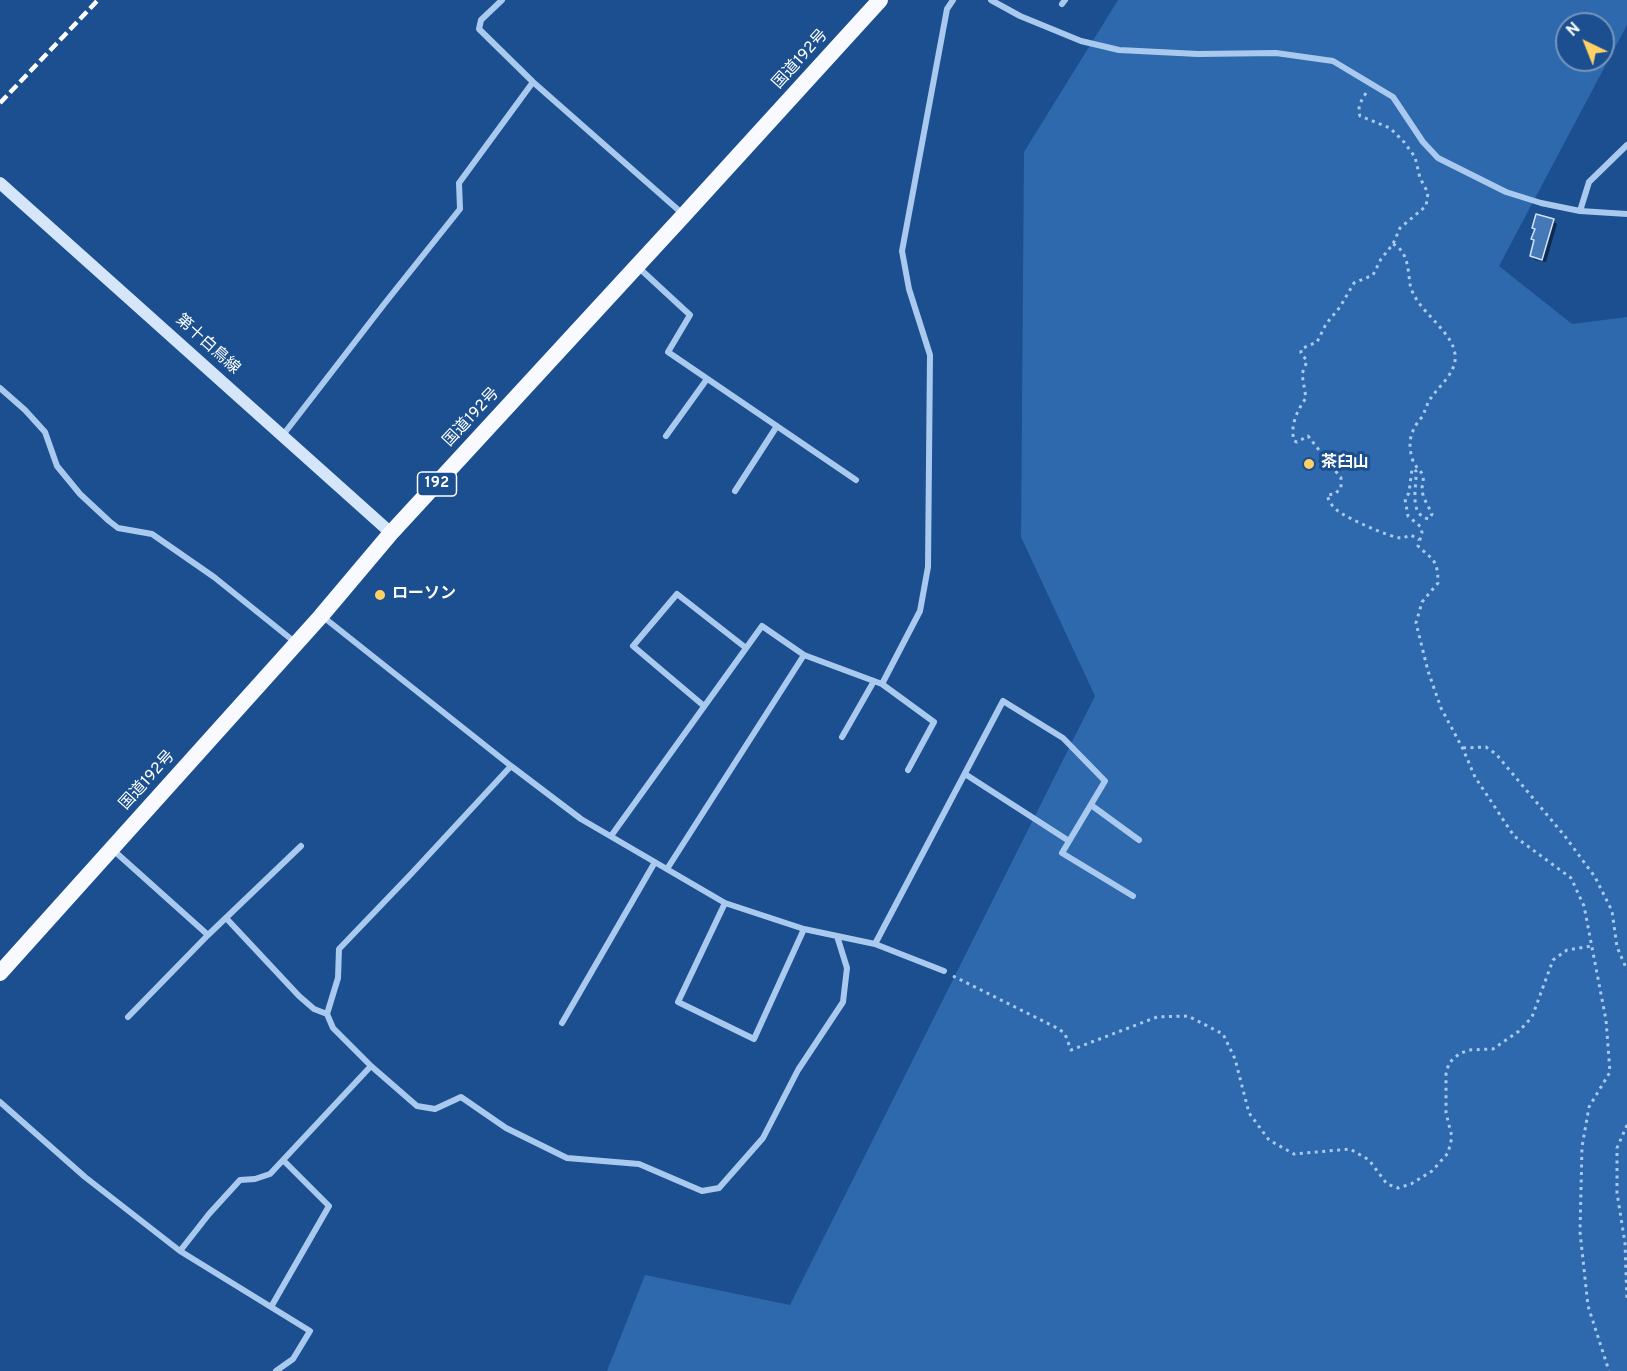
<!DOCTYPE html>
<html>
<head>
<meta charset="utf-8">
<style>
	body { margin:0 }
	#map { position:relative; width:1627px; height:1371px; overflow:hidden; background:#1b4f8f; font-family:Overpass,sans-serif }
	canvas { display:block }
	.north { position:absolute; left:1555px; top:12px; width:60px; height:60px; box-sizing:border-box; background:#1b4f8f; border:2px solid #7695bc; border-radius:50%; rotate:317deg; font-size:16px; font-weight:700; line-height:24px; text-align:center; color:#fff }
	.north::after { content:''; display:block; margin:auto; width:21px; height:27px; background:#ffd166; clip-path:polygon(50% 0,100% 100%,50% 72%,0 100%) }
</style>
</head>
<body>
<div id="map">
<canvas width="1627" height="1371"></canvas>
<div class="north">N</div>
</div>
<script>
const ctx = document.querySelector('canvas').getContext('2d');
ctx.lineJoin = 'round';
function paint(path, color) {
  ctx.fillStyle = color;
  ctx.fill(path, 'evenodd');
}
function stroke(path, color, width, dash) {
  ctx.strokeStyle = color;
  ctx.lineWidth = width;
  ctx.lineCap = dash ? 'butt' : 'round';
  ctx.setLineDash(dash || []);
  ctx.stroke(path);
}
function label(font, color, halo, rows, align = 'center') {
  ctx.font = font + ' Overpass,"Noto Sans JP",sans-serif';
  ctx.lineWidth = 6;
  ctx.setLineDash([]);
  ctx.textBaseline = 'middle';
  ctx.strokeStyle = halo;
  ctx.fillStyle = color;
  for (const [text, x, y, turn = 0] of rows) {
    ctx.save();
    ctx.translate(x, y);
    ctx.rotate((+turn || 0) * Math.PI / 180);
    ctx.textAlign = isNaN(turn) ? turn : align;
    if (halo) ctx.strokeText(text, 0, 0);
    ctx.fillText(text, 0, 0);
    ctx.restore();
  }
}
paint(new Path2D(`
	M1118,0H1627V25L1499,266L1572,324L1627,317V1371H607L645,1275L790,1305L1095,696L1021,537L1024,152ZM1567,24H1603V60H1567Z`), '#2e69ad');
paint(new Path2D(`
	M1553,221L1557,224L1546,262L1535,260L1531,256L1536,230L1533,227Z`), '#0007');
const building = new Path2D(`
	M1536,214L1554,219L1542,260L1530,256L1534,240L1531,239L1535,229L1532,228Z`);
paint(building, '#4478b7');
stroke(building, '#cfe3fa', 1.5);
stroke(new Path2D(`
	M1366,93C1361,101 1357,107 1360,116L1390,128L1404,142L1415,157L1420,178L1428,193L1426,206L1400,228L1393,244L1381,259L1373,275L1354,283L1340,307L1326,324L1317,342L1301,349V353L1307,361L1302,374L1306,398C1297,411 1290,425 1294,441L1297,442L1308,436L1341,478V488L1335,494L1327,495C1329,502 1333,507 1338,511C1347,518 1391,538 1401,538C1404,538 1407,536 1411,535L1419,540
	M1393,244C1408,251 1408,270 1410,284C1415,312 1459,333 1455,361C1453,374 1441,385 1433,395C1427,403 1427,406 1423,415C1423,416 1418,422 1418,422C1409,435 1408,446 1413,461C1415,467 1421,470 1423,476C1424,481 1422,484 1422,489C1422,497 1429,507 1432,514L1429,519C1408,515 1417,487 1416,471L1412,469L1409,493L1405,499L1408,516L1421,527L1422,533L1418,546C1433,560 1438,560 1438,583L1422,602L1416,623L1428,671L1441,708L1463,749L1475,777L1514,836L1571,878L1584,906L1606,1020L1610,1072L1589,1107L1582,1147L1580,1232L1588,1306L1609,1371
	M1463,748L1486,747L1496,754L1564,835L1595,877L1612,911L1617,947L1627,970
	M953,976L1059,1029L1065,1034L1071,1050L1157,1017L1188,1016L1223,1034L1235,1059L1249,1113L1269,1140L1294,1154L1350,1149L1369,1160L1387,1184L1398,1188L1411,1184L1432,1171L1448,1153L1452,1137L1446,1113V1074L1449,1063L1459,1054L1469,1050L1493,1049L1519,1031L1532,1017L1553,960L1567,950L1592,946
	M1627,1125L1617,1148V1193L1625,1243L1627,1302`), '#a9c9ee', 3, [3, 4.5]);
stroke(new Path2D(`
	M502,0L481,20L479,29L533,82L684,215
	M991,0L1020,16L1081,41L1119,50L1198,54L1276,53L1333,61L1393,97L1423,142L1438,158L1506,192L1541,203L1580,211L1627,214
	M1062,4L1065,0
	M1580,211L1589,182L1627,145
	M638,267L690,315L668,352L856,480
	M0,388L25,410L45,432L57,466L80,494L109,521L118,528L152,534L214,577L296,643
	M283,435L385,303L460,209L459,183L533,82
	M666,436L707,379
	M735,491L777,426
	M322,616L511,766L581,819L725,903L804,929L875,944L944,971
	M882,684L920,611L928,567L930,355L909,289L902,251L947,9L953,0
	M704,706L633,646L677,594L746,648
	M842,737L874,681
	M965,774L1069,841
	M1091,805L1139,840
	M611,836L762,626L804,655L882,684L934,722L908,770
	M112,849L208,935
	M667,869L804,655
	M725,903L678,1002L754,1039L804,929
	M226,918L299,996L314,1009L327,1014
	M875,944L1003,701L1063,738L1105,781L1062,853L1133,896
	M128,1017L208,935L301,846
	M562,1023L655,862
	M371,1066L417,1106L435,1109L461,1097L506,1128L567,1158L639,1164L702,1191L719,1188L763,1138L798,1070L843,1002L847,968L837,936
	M0,1102L85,1177L180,1251L209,1214L240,1180L255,1179L270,1174L371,1066L333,1028L327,1014L338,978L339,949L411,874L511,766
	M180,1251L310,1331L293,1359L276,1371
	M271,1307L329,1206L283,1160`), '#a9c9ee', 6);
stroke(new Path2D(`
	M0,183L391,533`), '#d6e6fa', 12);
stroke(new Path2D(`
	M0,973L321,616L391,533L684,215L880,0`), '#f8faff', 16);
stroke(new Path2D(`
	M0,103L98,0`), '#fff', 4.5, [10, 4.5]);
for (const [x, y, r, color] of [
	[1309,464,6,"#ffd166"],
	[380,595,6,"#ffd166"]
]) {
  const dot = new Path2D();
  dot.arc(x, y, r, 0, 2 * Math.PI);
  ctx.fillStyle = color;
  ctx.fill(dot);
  stroke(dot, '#1b4f8f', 2);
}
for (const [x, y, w] of [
	[437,484,39]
]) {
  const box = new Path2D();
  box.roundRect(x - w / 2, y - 12, w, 24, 4.5);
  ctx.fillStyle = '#1b4f8f';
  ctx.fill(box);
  stroke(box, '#fff', 1.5);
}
label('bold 15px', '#fff', null, [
	["192",437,484]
]);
label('16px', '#fff', '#1b4f8f', [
	["国道192号",801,60,-48],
	["第十白鳥線",207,345,42],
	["国道192号",472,418,-47],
	["国道192号",148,781,-48]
]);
label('bold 16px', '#fff', '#1b4f8f', [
	["茶臼山",1321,464],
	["ローソン",392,595]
], 'left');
</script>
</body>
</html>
